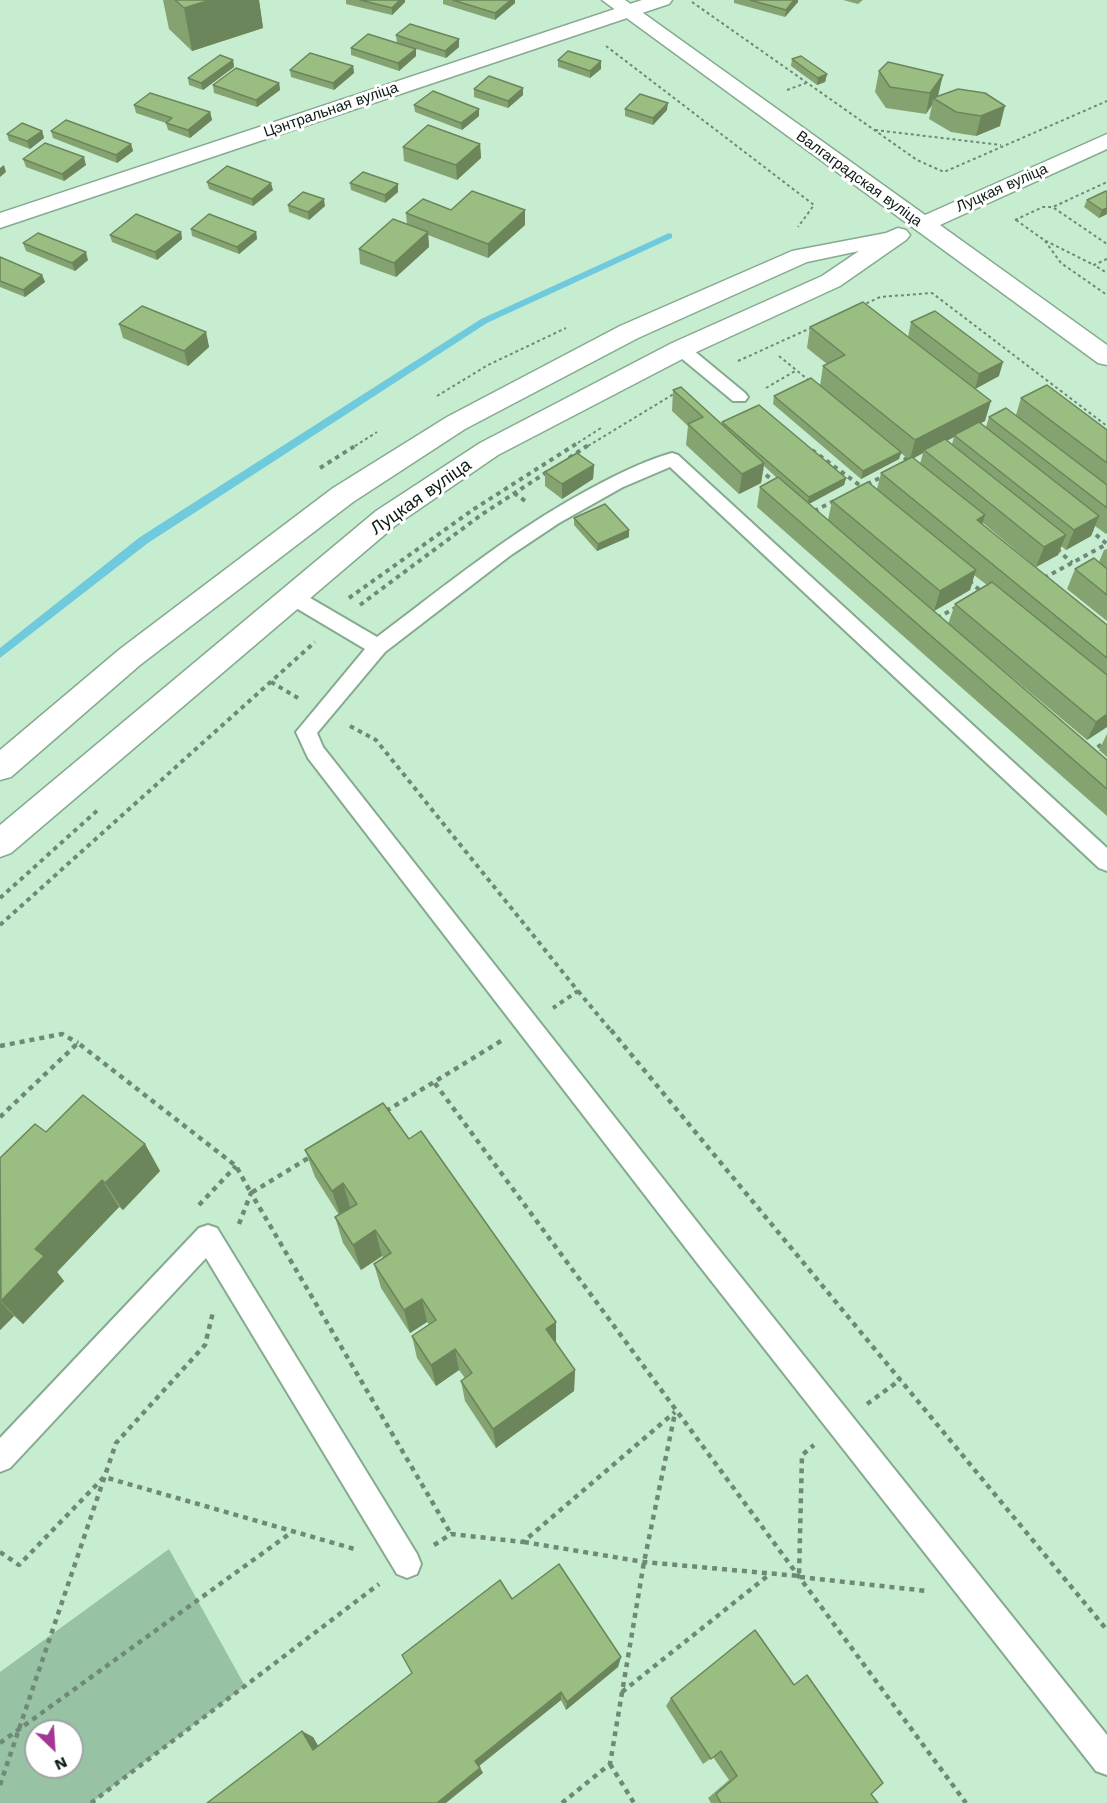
<!DOCTYPE html>
<html>
<head>
<meta charset="utf-8">
<style>
	body { margin:0 }
	#map { position:relative; width:1107px; height:1803px; overflow:hidden; background:#c6edd0; font-family:"Work Sans",sans-serif }
	canvas { display:block }
	.north { position:absolute; left:24px; top:1719px; width:60px; height:60px; box-sizing:border-box; background:#fff; border:2px solid #9ea4a0; border-radius:50%; rotate:155deg; font-size:16px; font-weight:700; line-height:24px; text-align:center; color:#0d1b12 }
	.north::after { content:''; display:block; margin:auto; width:21px; height:27px; background:#a43695; clip-path:polygon(50% 0,100% 100%,50% 72%,0 100%) }
</style>
</head>
<body>
<div id="map">
<canvas width="1107" height="1803"></canvas>
<div class="north">N</div>
</div>
<script>
const ctx = document.querySelector('canvas').getContext('2d');
ctx.lineJoin = 'round';
function paint(path, color) {
  ctx.fillStyle = color;
  ctx.fill(path, 'evenodd');
}
function stroke(path, color, width, dash) {
  ctx.strokeStyle = color;
  ctx.lineWidth = width;
  ctx.lineCap = dash ? 'butt' : 'round';
  ctx.setLineDash(dash || []);
  ctx.stroke(path);
}
function label(font, color, halo, rows, align = 'center') {
  ctx.font = font + ' "Work Sans",sans-serif';
  ctx.lineWidth = 6;
  ctx.setLineDash([]);
  ctx.textBaseline = 'middle';
  ctx.strokeStyle = halo;
  ctx.fillStyle = color;
  for (const [text, x, y, turn = 0] of rows) {
    ctx.save();
    ctx.translate(x, y);
    ctx.rotate((+turn || 0) * Math.PI / 180);
    ctx.textAlign = isNaN(turn) ? turn : align;
    if (halo) ctx.strokeText(text, 0, 0);
    ctx.fillText(text, 0, 0);
    ctx.restore();
  }
}
paint(new Path2D(`
	M169,1549L245,1686L91,1803H0V1672ZM36,1731H72V1767H36Z`), '#98c2a4');
paint(new Path2D(`
	M669,233L672,234V238L487,323L148,543L0,658V648L140,537L481,319Z`), '#70cade');
const service = new Path2D(`
	M681,344L687,345L745,393L748,397L745,401H733L675,353L672,349L675,345Z
	M672,453L678,455L1107,848V871L1099,868L670,467L623,487L559,523L511,555L385,652L317,733L323,747L716,1246L1107,1735V1775L1096,1771L698,1264L308,758L296,732L365,649L286,602L283,597L286,592H300L377,637C446,585 512,531 588,490C614,476 643,461 672,453Z
	M208,1225L217,1228L417,1554L421,1564L417,1574L407,1578L397,1574L206,1258L10,1468L0,1472V1438L199,1228Z`);
const minor = new Path2D(`
	M642,0H672L669,4L0,228V213Z`);
const tertiary = new Path2D(`
	M898,228L906,230L910,235L906,240L840,286L690,355L498,455L396,525L11,853L0,857V825L376,511L480,443L672,343L822,276L859,251L807,262L638,338L465,429L353,502L140,665L11,777L0,780V750L120,649L333,488L447,417L620,326L792,251L886,233Z`);
const secondary = new Path2D(`
	M602,0H625L925,215L1107,134V149L940,225L1107,345V365L1098,363Z`);
stroke(service, '#85aa8f', 4);
stroke(minor, '#85aa8f', 3);
stroke(tertiary, '#85aa8f', 3);
stroke(secondary, '#85aa8f', 3);
stroke(new Path2D(`
	M692,2L917,160L944,172L1107,101
	M606,46L814,205L798,227
	M787,90L806,83
	M875,130L1001,145
	M1054,208L1107,244
	M1015,220L1043,207H1053L1107,182
	M1016,220L1044,240L1094,265
	M1045,241L1061,263L1107,295
	M1107,259L1094,265L1107,273
	M861,306L880,297L932,293L1107,426
	M779,356L812,383
	M738,361L813,327
	M766,388L797,370
	M437,396L488,365L566,328
	M355,446L377,432
	M573,446L601,428
	M588,446L677,392`), '#6e8976', 2, [3, 3]);
stroke(new Path2D(`
	M812,450L862,487L859,488
	M897,452L910,462
	M569,458L590,444
	M320,468L358,444
	M759,469L776,483
	M867,484L882,477
	M514,493L528,503
	M814,511L836,500
	M1089,529L1107,544
	M1057,549L1072,563
	M1044,578L1107,544
	M969,581L982,592
	M349,598L474,509L576,444
	M360,605L481,515L547,472
	M937,618L957,607
	M271,682L298,698
	M350,726L376,740L578,991L553,1008
	M1090,752L1107,741
	M0,898L100,808
	M0,925L315,642
	M578,991L612,1032`), '#6e8976', 4, [4.5, 4.5]);
stroke(new Path2D(`
	M611,1030L1107,1630
	M501,1041L434,1082L966,1803
	M0,1046L62,1034L78,1043
	M386,1111L434,1082
	M0,1117L78,1043L236,1166L251,1193L310,1157
	M199,1205L236,1166
	M239,1224L251,1193L451,1534
	M867,1404L900,1380
	M524,1542L644,1562L799,1576L802,1455L814,1445
	M434,1545L451,1534L523,1542L675,1412
	M0,1552L19,1565L104,1477L358,1550
	M800,1577L927,1591
	M622,1692L770,1574
	M0,1743L292,1532
	M610,1764L634,1803
	M0,1785L116,1443L205,1345L213,1312
	M91,1803L379,1584
	M562,1803L610,1764L644,1562L675,1413`), '#6e8976', 4.5, [5, 5]);
paint(service, '#fff');
paint(minor, '#fff');
paint(tertiary, '#fff');
paint(secondary, '#fff');
paint(new Path2D(`
	M163,0H259L263,28L192,51L169,29Z
	M346,0H405V2L392,15L346,4Z
	M443,0H515V3L495,20L443,4Z
	M734,0H798V2L785,17L734,3Z
	M843,0H863L858,4Z
	M396,35L459,39V47L446,58L397,43Z
	M351,48L416,56L399,71L351,55Z
	M792,59L827,74L825,82L817,85L791,66Z
	M233,60L234,67L203,90L189,85L188,78Z
	M558,60L601,69L590,78L558,67Z
	M353,66L354,73L334,90L291,77L290,70Z
	M879,71L938,96V97L958,89L1000,126L976,136L951,132L929,119L932,105L926,114L886,108L875,92Z
	M279,83L280,90L257,107L214,93L213,85Z
	M474,89L523,95L508,108L474,97Z
	M134,105L210,112L212,120L190,138L168,130L166,123L136,113Z
	M414,105L479,109V116L462,130L415,112Z
	M625,109L667,110L653,125L625,116Z
	M42,131L44,138L30,149L9,141L7,134Z
	M51,131L131,144L133,151L117,163L53,138Z
	M480,144L481,158L457,180L404,161L403,147Z
	M23,159L86,165L64,181L26,167Z
	M207,182L273,190L253,206L209,189Z
	M350,183L398,184V192L385,203L351,190Z
	M1107,192V214L1099,218L1084,207L1087,200Z
	M288,205L325,206L309,220L289,212Z
	M451,210H525V225L488,258L428,235L429,247L396,277L360,264L359,249L407,225L406,213Z
	M191,229L256,232L257,239L239,254L192,236Z
	M181,232L182,239L157,260L112,242L110,235Z
	M23,243L88,260L75,271L26,251Z
	M0,257L42,275L45,282L25,297L0,287Z
	M911,322L999,376L975,389L908,337Z
	M119,324L206,332L209,347L188,366L123,338Z
	M810,327L985,421L980,423L986,427L989,417L1016,415L1021,398L1107,430V533L1106,534L1095,526L1091,536L1066,550L1061,546L1058,555L1036,567L983,523L982,524L1107,625V727L1087,740L958,632L1107,760V816L757,507L760,487L777,478L764,466L761,483L739,494L686,445L688,426L672,411L673,390L722,425V422L846,478L844,485L809,504L828,520L832,501L877,489L881,473L908,459L901,453L899,459L861,479L773,404L774,396L820,386L823,366L827,364L807,348ZM954,437L952,444L947,441ZM923,453L920,464L914,458ZM879,565L934,611L970,590L974,575L987,585L955,604L948,624Z
	M594,465L593,479L562,499L545,486V472Z
	M574,518L629,537L597,551L574,525Z
	M1107,549V621L1067,589L1075,569L1099,562L1104,550Z
	M1107,734V757L1099,750Z
	M46,1132L145,1144L160,1171L123,1210L119,1207L57,1272L64,1281L23,1324L14,1316L0,1330V1158Z
	M409,1139L556,1322V1343L575,1370L574,1391L496,1448L465,1401L461,1381L465,1378L459,1370L436,1386L417,1358L412,1336L429,1324L427,1322L410,1333L381,1288L374,1264L384,1258L382,1256L361,1270L343,1243L335,1217L339,1215L315,1177L305,1150Z
	M512,1599L621,1657L618,1667L566,1710L561,1700L479,1766L483,1773L207,1803L313,1737L318,1746Z
	M671,1698L871,1794L878,1803H711L708,1798L729,1780L713,1757L703,1764L666,1706Z`), '#84a370');
paint(new Path2D(`
	M210,0H259L263,28L192,51L184,8Z
	M400,0H405V2L392,15V8Z
	M511,0H515V3L495,20V13Z
	M794,0H798V2L785,17L786,10Z
	M459,39V47L446,58L445,51Z
	M416,49V56L399,71L398,63Z
	M233,60L234,67L203,90L201,83Z
	M601,61V69L590,78V71Z
	M353,66L354,73L334,90L333,83Z
	M827,74L825,82L817,85L818,78Z
	M943,75L938,96L935,100L933,98L932,105L926,114L930,93Z
	M279,83L280,90L257,107L256,100Z
	M523,88V95L508,108V101Z
	M668,103L667,110L653,125V118Z
	M1005,106L1000,126L976,136L981,116Z
	M479,109V116L462,130L461,123Z
	M210,112L212,120L190,138L188,130Z
	M42,131L44,138L30,149L27,141Z
	M131,144L133,151L117,163L116,155Z
	M480,144L481,158L457,180L456,165Z
	M84,157L86,165L64,181L62,174Z
	M4,165L6,172L0,177V168Z
	M271,183L273,190L253,206L252,199Z
	M398,184V192L385,203V195Z
	M324,199L325,206L309,220L308,212Z
	M1107,208V214L1099,218L1102,210Z
	M525,210V225L488,258V244Z
	M181,232L182,239L157,260L155,252Z
	M256,232L257,239L239,254L237,247Z
	M428,232L429,247L396,277L394,263Z
	M86,252L88,260L75,271L72,263Z
	M42,275L45,282L25,297L23,290Z
	M206,332L209,347L188,366L184,351Z
	M1003,362L999,376L975,389L979,374Z
	M991,401L985,421L956,436L954,435V437L926,451L924,450L923,453L910,460L915,440Z
	M901,452L899,459L861,479L863,471Z
	M764,463L761,483L739,494L742,474Z
	M594,465L593,479L562,499V484Z
	M846,478L844,485L807,505L809,497Z
	M985,515L979,535L977,520Z
	M1099,516L1091,536L1066,550L1074,530Z
	M629,530V537L597,551L598,544Z
	M1066,535L1058,555L1036,567L1044,547Z
	M976,570L970,590L934,611L940,591Z
	M1107,714V727L1087,740L1096,722Z
	M145,1144L160,1171L123,1210L105,1183Z
	M102,1180L119,1207L57,1272L64,1281L23,1324L1,1301L35,1249Z
	M343,1183L351,1210L341,1217L332,1191Z
	M375,1230L382,1256L361,1270L353,1245Z
	M422,1299L427,1322L410,1333L404,1310Z
	M0,1301L14,1316L0,1330Z
	M556,1322V1345L546,1329Z
	M455,1349L459,1370L436,1386L431,1365Z
	M575,1370L574,1391L496,1448L493,1429Z
	M621,1657L618,1667L566,1710L567,1702Z
	M561,1692V1700L479,1766L483,1773L446,1803H437L475,1761Z
	M302,1731L313,1737L324,1756L313,1750Z`), '#6c855b');
const building = new Path2D(`
	M175,0H210L184,8Z
	M360,0H400L392,8Z
	M453,0H511L495,13Z
	M750,0H794L786,10Z
	M410,24L459,39L445,51L396,35Z
	M368,34L416,49L398,63L351,48Z
	M568,51L601,61L590,71L558,60Z
	M310,53L353,66L333,83L290,70Z
	M220,55L233,60L201,83L188,78Z
	M801,56L827,74L818,78L792,59Z
	M888,62L943,75L930,93L890,87L879,71Z
	M236,68L279,83L256,100L213,85Z
	M489,76L523,88L508,101L474,89Z
	M958,89L985,93L1005,106L981,116L956,112L933,98Z
	M433,91L479,109L461,123L414,105Z
	M150,93L210,112L188,130L166,123L172,118L134,105Z
	M640,94L668,103L653,118L625,109Z
	M66,120L131,144L116,155L51,131Z
	M22,123L42,131L27,141L7,134Z
	M428,125L480,144L456,165L403,147Z
	M45,143L84,157L62,174L23,159Z
	M227,166L271,183L252,199L207,182Z
	M363,172L398,184L385,195L350,183Z
	M472,191L525,210L488,244L406,213L423,199L451,210Z
	M1106,191L1107,192V208L1102,210L1087,200Z
	M303,192L324,199L308,212L288,205Z
	M136,214L181,232L155,252L110,235Z
	M209,214L256,232L237,247L191,229Z
	M393,219L428,232L394,263L359,249Z
	M38,233L86,252L72,263L23,243Z
	M0,257L42,275L23,290L0,281Z
	M863,302L991,401L915,440L823,366L845,355L810,327Z
	M142,306L206,332L184,351L119,324Z
	M935,311L1003,362L979,374L911,322Z
	M811,378L901,452L863,471L774,396Z
	M1047,385L1107,430V463L1021,398Z
	M681,387L764,463L742,474L688,424L703,417L673,390Z
	M759,405L846,478L809,497L722,422Z
	M1006,408L1107,485V508L989,417Z
	M979,422L1099,516L1074,530L954,435Z
	M945,439L1066,535L1044,547L924,450Z
	M577,453L594,465L562,484L545,472Z
	M912,457L985,515L977,520L1107,625V658L881,473Z
	M778,477L1107,760V789L760,487Z
	M868,482L976,570L940,591L832,501Z
	M605,504L629,530L598,544L574,518Z
	M1094,558L1107,569V595L1075,569Z
	M992,582L1107,675V714L1096,722L955,604Z
	M83,1095L145,1144L105,1183L102,1180L35,1249L44,1256L1,1301L0,1158L35,1124L46,1132Z
	M383,1103L409,1139L421,1131L556,1322L546,1329L575,1370L493,1429L461,1381L472,1373L455,1349L431,1365L412,1336L436,1320L422,1299L404,1310L374,1264L391,1253L375,1230L353,1245L335,1217L357,1204L343,1183L332,1191L305,1150Z
	M559,1564L621,1657L567,1702L561,1692L475,1761L480,1768L437,1803H207L302,1731L313,1750L412,1673L402,1655L500,1580L512,1599Z
	M755,1630L794,1685L807,1675L883,1783L871,1794L878,1803H721L716,1794L737,1776L721,1751L711,1759L671,1698Z`);
paint(building, '#9abe82');
stroke(building, '#6c855b', 1.5);
label('15px', '#0d1b12', '#fff', [
	["Цэнтральная вуліца",331,110,-19],
	["Валгаградская вуліца",859,179,36],
	["Луцкая вуліца",1002,188,-24]
]);
label('18px', '#0d1b12', '#fff', [
	["Луцкая вуліца",421,497,-35]
]);
</script>
</body>
</html>
